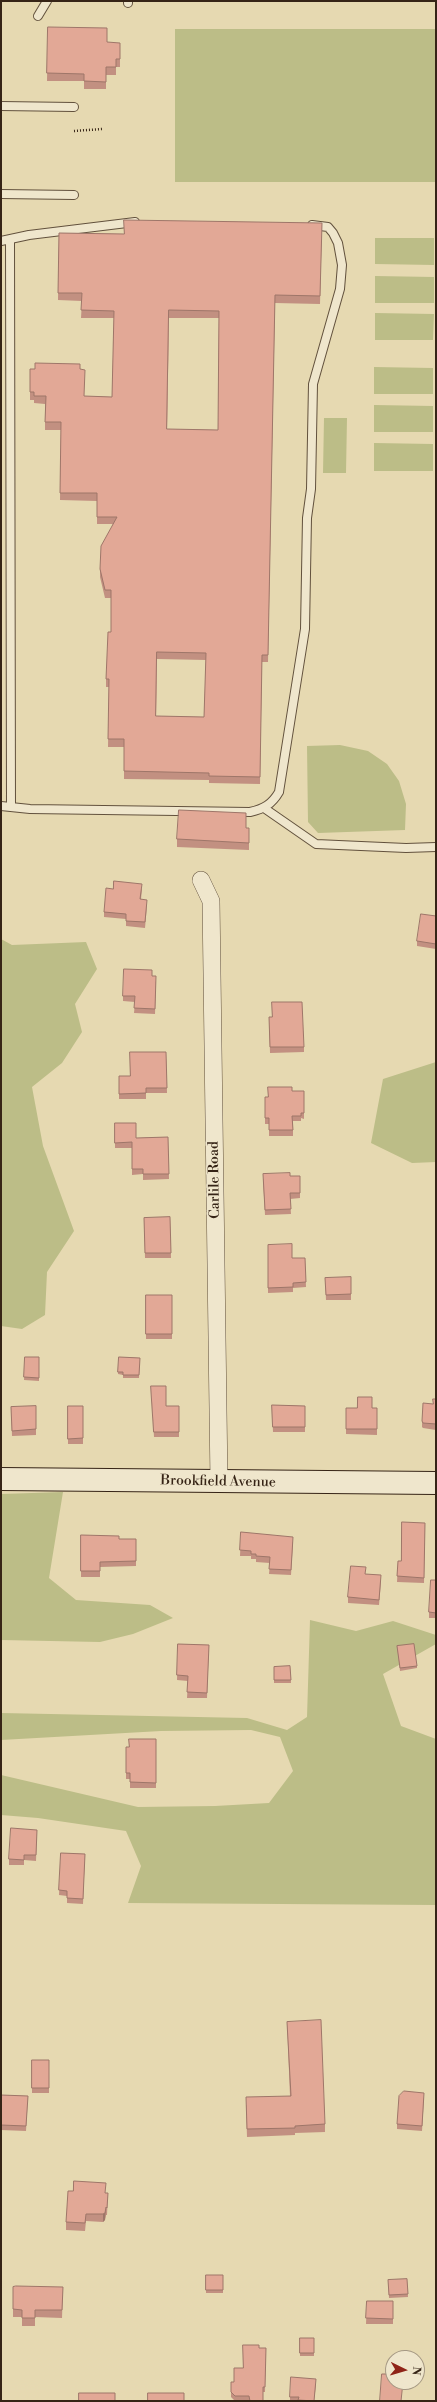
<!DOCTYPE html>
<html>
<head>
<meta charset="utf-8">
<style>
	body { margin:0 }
	#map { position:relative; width:437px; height:2402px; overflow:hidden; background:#e6d9b1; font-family:"Libre Bodoni",serif }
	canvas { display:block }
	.frame { position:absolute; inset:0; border:2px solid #362416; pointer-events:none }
	.north { position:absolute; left:385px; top:2350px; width:40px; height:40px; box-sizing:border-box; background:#efe6cc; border:1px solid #a59883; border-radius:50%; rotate:95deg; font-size:11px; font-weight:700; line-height:16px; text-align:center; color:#362416 }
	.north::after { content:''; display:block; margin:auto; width:14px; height:18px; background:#8f2418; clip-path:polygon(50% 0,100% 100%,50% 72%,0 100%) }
</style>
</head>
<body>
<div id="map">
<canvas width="437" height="2402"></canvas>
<div class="frame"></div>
<div class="north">N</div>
</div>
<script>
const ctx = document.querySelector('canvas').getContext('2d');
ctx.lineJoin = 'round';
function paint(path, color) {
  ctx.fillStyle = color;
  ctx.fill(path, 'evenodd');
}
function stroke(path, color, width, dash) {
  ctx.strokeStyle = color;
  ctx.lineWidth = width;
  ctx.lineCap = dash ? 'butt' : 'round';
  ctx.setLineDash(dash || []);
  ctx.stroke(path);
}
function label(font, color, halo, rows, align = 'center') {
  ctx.font = font + ' "Libre Bodoni",serif';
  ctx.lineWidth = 3;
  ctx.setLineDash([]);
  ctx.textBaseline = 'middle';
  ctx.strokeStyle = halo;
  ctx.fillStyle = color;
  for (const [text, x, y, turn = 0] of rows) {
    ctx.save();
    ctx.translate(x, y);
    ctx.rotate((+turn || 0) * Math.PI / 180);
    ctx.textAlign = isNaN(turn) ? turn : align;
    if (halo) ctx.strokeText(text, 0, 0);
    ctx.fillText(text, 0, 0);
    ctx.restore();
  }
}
paint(new Path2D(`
	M175,29H436V182H175Z
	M375,238H434V265L375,264Z
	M375,276L434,277V303H375Z
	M375,313L434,314L433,340H375Z
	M374,367L433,368V394H374Z
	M374,405L433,406V432H374Z
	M324,418H347L346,473H323Z
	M374,443L433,444V471H374Z
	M340,745L368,751L387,764L399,781L406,804L405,830L318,833L308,822L307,746Z
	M1,939L12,945L86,942L97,969L75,1004L82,1032L62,1063L32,1087L43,1146L74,1231L47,1272L45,1315L22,1329L1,1326Z
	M436,1062V1162L412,1163L371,1143L383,1079Z
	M63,1492L49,1578L76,1600L150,1605L173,1618L133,1634L100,1642L1,1640V1494Z
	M310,1620L356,1631L393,1621L436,1635V1644L383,1674L401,1726L436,1739V1905L128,1903L141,1866L126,1831L38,1818L1,1815V1775L138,1807L215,1806L269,1803L293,1771L280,1737L251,1730L161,1731L1,1740V1713L247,1718L287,1730L307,1717Z`), '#bcbd87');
const lane = new Path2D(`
	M128,3V1
	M38,16L47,1
	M1,106L74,107
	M1,194L74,195
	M10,240L11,807
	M1,241L29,235L135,222
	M1,806L30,809L250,812C264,809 272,804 279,792L305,629L307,518L311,489L313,384L340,289L342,265L338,243L333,233L328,227L312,225
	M264,808L316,844L406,848L436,847`);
const street = new Path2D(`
	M201,880L211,901L219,1482`);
const secondary = new Path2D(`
	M1,1479L436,1483`);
stroke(lane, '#62513d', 10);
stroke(street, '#62513d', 18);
stroke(secondary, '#362416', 24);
stroke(new Path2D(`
	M74,131L102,129`), '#362416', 2.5, [1, 2]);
stroke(lane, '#efe6cc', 8);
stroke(street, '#efe6cc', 17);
stroke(secondary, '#efe6cc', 22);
paint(new Path2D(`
	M48,27L107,42L120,50V67H116V75H106V89H84V81H47Z
	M322,223L320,304L275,303L268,662H262L260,784L209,783V780L124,779V747H108L109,687H106V679L111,632V598H105L100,577V569L113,524H97V501L60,500L61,430H45V404L34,403V400H30V369H80L84,396L112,397L114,318H81L82,301L58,300L59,233L124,234ZM169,318H219L218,430L167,429ZM157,659L206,660L204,717L156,716Z
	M246,828L249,836V850L177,847V839Z
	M113,889H142L141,899L147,905L145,928L126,926V919L104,917V912Z
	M436,916V949L417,946V941Z
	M152,976L156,982L155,1014L134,1013L135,1002L123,1001V996Z
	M269,1017L304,1047V1052L270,1053Z
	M166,1052L167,1093H146V1099H119V1076H130Z
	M292,1091H304V1119L301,1118V1121H293V1136H269V1124H265V1097H268Z
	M115,1123L136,1138L168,1137L169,1179L143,1180V1174L132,1175V1148H115Z
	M300,1176V1198L290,1199L291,1214L265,1215L263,1179Z
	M170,1217L171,1258H145L144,1218Z
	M268,1245L292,1258H305L306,1287L293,1288V1292L268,1293Z
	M351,1277V1300H326L325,1278Z
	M146,1295H172V1339H146Z
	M25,1357H39V1381L24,1380Z
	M119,1357L140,1358L139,1378H123V1375L118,1374Z
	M151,1386L166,1406H179V1437H154Z
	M436,1399V1430L423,1428L422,1427V1421Z
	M272,1405L305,1406V1432H273Z
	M36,1406V1435L12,1436L11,1407Z
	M68,1406H83V1444H68Z
	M346,1408H377V1435L346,1434Z
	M425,1523L424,1583L397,1582L398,1561H401Z
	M241,1532L293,1542L291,1575L269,1574L270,1563L256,1562V1559H251V1556H240Z
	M81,1535L119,1539H136V1566L100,1567V1577H81Z
	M366,1574L381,1581L379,1605L348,1603V1597Z
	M436,1580V1618H429V1612Z
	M178,1644L209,1645L207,1698H187L188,1681L177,1680Z
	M397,1646L417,1666V1668L400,1671Z
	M290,1666L291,1683H274V1667Z
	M156,1739V1788H130V1779H126V1747H129Z
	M37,1830L36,1861L24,1860V1865H9V1859Z
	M61,1853L85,1854L83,1904L67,1903V1896L59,1895Z
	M287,2022L325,2124V2132L295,2133V2135L247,2137L246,2105L290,2096Z
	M32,2060H49V2093H32Z
	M1,2095L28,2096L26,2131L1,2130Z
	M424,2098L422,2131L397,2129V2124Z
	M106,2193H108L107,2215H106L105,2220L103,2222L86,2221L85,2231L66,2230V2222Z
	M206,2275H223V2293H206Z
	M407,2279L408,2297L389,2298L388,2280Z
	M13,2287H63L62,2318L35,2317V2326H22V2317H13Z
	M367,2301H393V2324H366Z
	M300,2338H314V2356H300Z
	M259,2348H266L265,2392H263V2401H235L231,2397V2382H234L243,2368Z
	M316,2385L314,2401H290V2397Z`), '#c29081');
paint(new Path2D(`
	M106,2207L105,2220L103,2222V2214Z`), '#9e7669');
const building = new Path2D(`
	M48,27L107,28V42L120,43V59H116V67H106V82L84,81V74L47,73Z
	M124,220L322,223L320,296L275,295L268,655H262L260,777L209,776V773L124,771V739H108L109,679H106L108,632H111V590H105L100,569L101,546L117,517H97V493H60L61,422H45L46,396H34V392H30V369H35V363L80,364V369L85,370L84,396L112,397L114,311L81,310L82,293H58L59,233L124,234ZM169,310L219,311L218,430L167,429ZM157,652L206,653L204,717L156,716Z
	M179,810L246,813V828H249V843L177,839Z
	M114,881L142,884L140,899L147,900L145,922L126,921V914L104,912L106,888L113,889Z
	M421,914L436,916V944L417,941Z
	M124,969L152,970V976H156L155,1009L134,1008L135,996H123Z
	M272,1002H302L304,1047H270L269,1017H272Z
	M130,1052H166L167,1088H146V1093L119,1094V1076H130Z
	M268,1087H292V1091H304V1113H301V1116H292L293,1130H269V1118H265V1097H268Z
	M115,1123H136V1138L168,1137L169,1174H143V1169H132V1142L115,1143Z
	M290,1173V1176H300V1193H290L291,1209L265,1210L263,1174Z
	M170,1217L171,1253H145L144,1218Z
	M292,1244V1258H305L306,1282L293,1283V1287L268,1288V1245Z
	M351,1277V1294L326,1295L325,1278Z
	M146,1295H172V1334H146Z
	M25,1357H39V1378L24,1377Z
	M119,1357L140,1358L139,1375H123V1372H118Z
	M151,1386H166V1406H179V1432H154Z
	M358,1397H372V1408H377V1429H346V1408H357Z
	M433,1399H436V1424L423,1423L422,1421L423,1403L433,1404Z
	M272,1405L305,1406V1427H273Z
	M36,1406V1429L12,1431L11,1407Z
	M68,1406H83V1438L68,1439Z
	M402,1522L425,1523L424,1578L397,1576L398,1561H401Z
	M241,1532L293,1537L291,1570L269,1569L270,1557L256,1556V1554H251V1551L240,1550Z
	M81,1535L119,1536V1539H136V1561L100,1562V1571H81Z
	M351,1566L366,1567L365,1574L381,1575L379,1600L348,1597Z
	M431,1580H436V1613L429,1612Z
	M178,1644L209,1645L207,1693L187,1692L188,1676L177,1675Z
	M414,1644L417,1666L400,1668L397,1646Z
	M290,1666L291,1680H274V1667Z
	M129,1739H156V1783L130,1782V1773H126V1747H129Z
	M11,1828L37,1830L36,1855H24V1860L9,1859Z
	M61,1853L85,1854L83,1899L67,1898V1891L59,1890Z
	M321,2020L325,2124L295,2126V2128L247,2129L246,2097L291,2096L287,2022Z
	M32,2060H49V2088H32Z
	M404,2091L424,2093L422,2126L397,2124L399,2096Z
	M1,2095L28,2096L26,2126L1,2125Z
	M74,2181L106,2183L105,2193H108L107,2208L106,2207L105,2213L103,2214H86L85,2223L66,2222L68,2191H73Z
	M206,2275H223V2290H206Z
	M407,2279L408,2294L389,2295L388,2280Z
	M16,2286L63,2287L62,2310H35V2318H22V2310L13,2309V2287Z
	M367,2301H393V2319L366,2318Z
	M300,2338H314V2353H300Z
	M243,2345H259V2348H266L265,2387H263V2401H250L249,2396H235L231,2392V2382H234V2368H243Z
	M382,2374H393V2382H403L401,2401H380Z
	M291,2377L316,2379L314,2401L298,2400L299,2397H290Z
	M79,2393H115V2401H79Z
	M148,2393H184V2401H148Z`);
paint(building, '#e2a896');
stroke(building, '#9e7669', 1);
label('14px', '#362416', '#efe6cc', [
	["Carlile Road",215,1180,-91],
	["Brookfield Avenue",218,1482,1]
]);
</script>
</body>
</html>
